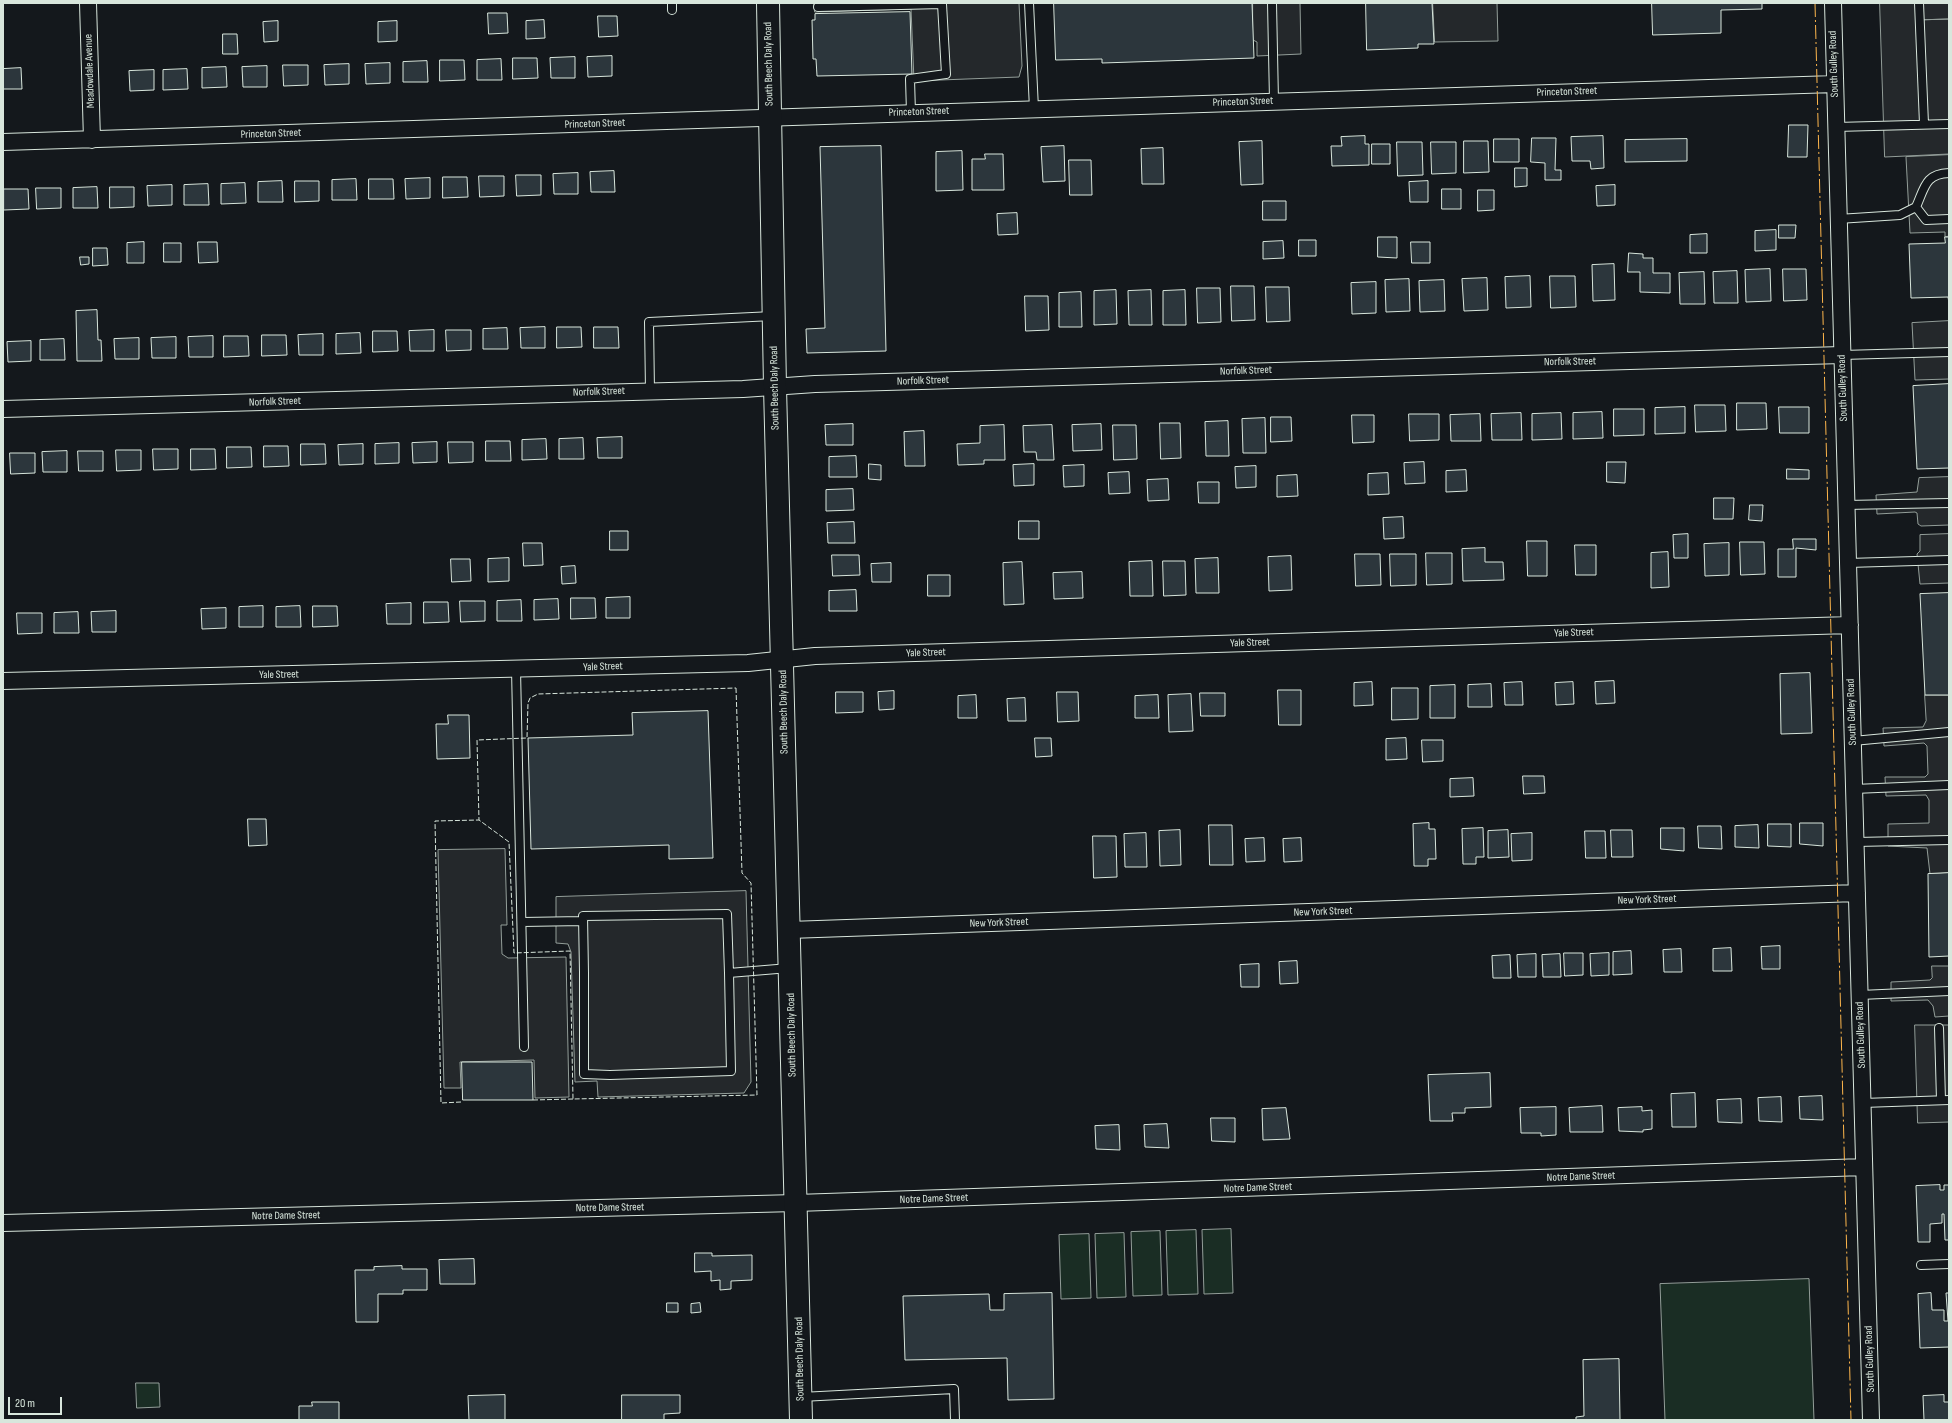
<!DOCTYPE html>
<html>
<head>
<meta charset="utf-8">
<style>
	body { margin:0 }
	#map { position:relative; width:1952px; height:1423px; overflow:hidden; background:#14181c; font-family:"Sofia Sans Condensed",sans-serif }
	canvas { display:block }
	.frame { position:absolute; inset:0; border:4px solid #d8e6dc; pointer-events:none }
	.scale { position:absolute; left:8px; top:1397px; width:54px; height:18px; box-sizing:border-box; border:2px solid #d8e6dc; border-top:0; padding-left:5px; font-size:12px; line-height:14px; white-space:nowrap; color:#d8e6dc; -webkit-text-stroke:3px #14181c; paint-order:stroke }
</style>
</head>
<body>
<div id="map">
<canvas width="1952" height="1423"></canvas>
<div class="frame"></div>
<div class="scale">20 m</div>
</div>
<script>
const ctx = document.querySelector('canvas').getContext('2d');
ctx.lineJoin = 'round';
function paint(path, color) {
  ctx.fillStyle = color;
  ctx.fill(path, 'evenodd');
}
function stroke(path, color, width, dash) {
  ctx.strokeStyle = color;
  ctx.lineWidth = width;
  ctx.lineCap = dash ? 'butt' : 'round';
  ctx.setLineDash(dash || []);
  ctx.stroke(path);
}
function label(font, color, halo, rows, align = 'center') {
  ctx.font = font + ' "Sofia Sans Condensed",sans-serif';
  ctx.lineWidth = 3;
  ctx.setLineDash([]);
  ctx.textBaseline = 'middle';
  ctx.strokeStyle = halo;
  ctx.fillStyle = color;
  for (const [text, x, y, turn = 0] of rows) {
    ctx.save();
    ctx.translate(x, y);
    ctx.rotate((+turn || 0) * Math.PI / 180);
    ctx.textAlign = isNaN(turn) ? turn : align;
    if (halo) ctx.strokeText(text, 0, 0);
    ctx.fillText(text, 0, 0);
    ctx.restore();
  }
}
const green = new Path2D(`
	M1231,1229L1233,1293L1204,1294L1202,1230Z
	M1196,1230L1198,1294L1168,1295L1166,1231Z
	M1160,1231L1162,1295L1133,1296L1131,1232Z
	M1124,1233L1126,1297L1097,1298L1095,1234Z
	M1089,1234L1091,1298L1061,1299L1059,1235Z
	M1809,1279L1814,1420H1665L1660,1284Z
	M136,1383H159L160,1407L137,1408Z`);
paint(green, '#1a2d24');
stroke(green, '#939e99', 1);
const parking = new Path2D(`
	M814,3H1019L1022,66L1019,77L914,81L911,9L815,12Z
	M1253,3H1300L1301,54L1257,56V42L1253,40Z
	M1433,3H1497L1498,41L1435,42Z
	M1880,3H1949V19L1915,20L1949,19V154L1885,157Z
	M1949,155V236L1945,237V232L1910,233L1906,157Z
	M1949,321V379L1915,380L1912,323Z
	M1949,477V525L1921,526L1918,524L1917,513L1915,512L1877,514L1876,495L1917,492L1919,478Z
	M1949,534V583L1920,584L1917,554L1920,551V535Z
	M1925,695H1949V873L1930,874L1927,848L1888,846V824L1929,823V800L1926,795L1886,796L1885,777H1925L1928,774L1927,746L1924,743L1884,746L1883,728L1923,727L1926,721Z
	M505,849L507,925H501L502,954L508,958L566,957L569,1097L535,1098L534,1060L460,1062L461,1088H444L438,850Z
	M746,891L751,1082L744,1093L598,1097L597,1081L575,1082L571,952L568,944L556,943V897Z
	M1932,966H1949V1016L1935,1017L1933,1006L1928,1000L1891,1001V982L1930,980L1932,978Z
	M1915,1025H1949V1122L1918,1123Z`);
paint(parking, '#24282b');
stroke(parking, '#939e99', 1);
const building = new Path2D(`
	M1054,3H1252L1254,58L1102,63V59L1056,60Z
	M1366,3H1432L1434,44H1418V48L1367,50Z
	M1652,3H1762V9L1721,10V33L1653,35Z
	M910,12L912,74L817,76L816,59H813L812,20H815V14Z
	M488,13H507L508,33L489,34Z
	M598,16H617L618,36L599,37Z
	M544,20L545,38L526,39V21Z
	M278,21V41L264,42L263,22Z
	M397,21V41L378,42V22Z
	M223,34H237L238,54H223Z
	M612,56V76L588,77L587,57Z
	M575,57V78H551L550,58Z
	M513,58H537L538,78L513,79Z
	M501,59L502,80H477V60Z
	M440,60H464L465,80L440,81Z
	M427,61L428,82H403V62Z
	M390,63V83L366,84L365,64Z
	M349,64V84L325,85L324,65Z
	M283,65H308V85L284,86Z
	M267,66V87H243L242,67Z
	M226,67L227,87L202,88V68Z
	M21,68L22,89H3V69Z
	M187,69L188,89L163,90V70Z
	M154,70V90L130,91L129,71Z
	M1789,125H1808L1807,157H1788Z
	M1365,136V144H1369V165L1332,166L1331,146H1342L1341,137Z
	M1603,136L1604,168L1591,169L1590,161H1572L1571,137Z
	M1532,138H1556L1555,170H1561V180H1545V163L1531,162Z
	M1494,139H1519V162H1494Z
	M1687,139V161L1625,162V140Z
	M1262,141L1263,184L1241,185L1239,142Z
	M1464,141H1488L1489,172L1464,173Z
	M1397,142H1422L1423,175L1398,176Z
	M1431,142H1456V173L1432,174Z
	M1372,144H1390V164H1372Z
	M881,146L886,351L807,353L806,329L825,328L820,147Z
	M1064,146L1065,181L1043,182L1041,147Z
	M1163,148L1164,184H1142L1141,149Z
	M962,151L963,190L936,191V152Z
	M985,154H1003L1004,190H972V159H985Z
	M1069,160H1091L1092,195H1070Z
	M1515,168H1527V186L1515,187Z
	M614,171L615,192H591L590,172Z
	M578,173V194H554L553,174Z
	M516,175H541V195L517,196Z
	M479,176H504V196L480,197Z
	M443,177H467L468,197L443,198Z
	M430,178V198L406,199L405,179Z
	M356,179L357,200H332V180Z
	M369,179H393L394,199H369Z
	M282,181L283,202H258V182Z
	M295,181H319V201L295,202Z
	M1428,181V202H1410L1409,182Z
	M245,183L246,203L221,204V184Z
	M208,184L209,205H184V185Z
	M172,185V205L148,206L147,186Z
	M1615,185V205L1597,206L1596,186Z
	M97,187L98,208H73V188Z
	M110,187H134V207L110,208Z
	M36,188H61V208L37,209Z
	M4,189H28L29,209L4,210Z
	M1442,189H1461V209H1442Z
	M1478,190H1494V210L1478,211Z
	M1263,201H1286V220H1263Z
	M1017,213L1018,234L998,235L997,214Z
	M1779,225H1796L1795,238H1779Z
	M1776,230V250L1755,251V231Z
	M1707,234V253H1690V235Z
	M1378,237H1397V258L1378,257Z
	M1945,237H1949V303L1948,297L1911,298L1909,244L1945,243Z
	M1299,240H1316V256H1299Z
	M1283,241L1284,258L1263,259V242Z
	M144,242V263H127V243Z
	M198,242H217L218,262L199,263Z
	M1411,242H1430V263H1412Z
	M164,243H181V262H164Z
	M93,248H107L108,265L93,266Z
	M1629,253L1643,254V258H1653V273H1670V293L1640,292V272H1628Z
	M80,257H89V264L81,265Z
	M1614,264L1615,300L1593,301L1592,265Z
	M1770,269L1771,301L1746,302L1745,270Z
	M1783,269H1806L1807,300L1784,301Z
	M1737,271L1738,303H1714L1713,272Z
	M1704,272L1705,304H1680L1679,273Z
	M1530,276L1531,307L1506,308L1505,277Z
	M1550,276H1575L1576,307L1551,308Z
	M1487,278L1488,310L1464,311L1462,279Z
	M1409,279L1410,311L1386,312L1385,280Z
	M1444,280L1445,311L1420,312L1419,281Z
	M1376,282V313L1352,314L1351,283Z
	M1231,286H1254L1255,320L1232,321Z
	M1266,287H1289L1290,321L1267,322Z
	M1197,288H1220L1221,322L1198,323Z
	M1116,290L1117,324L1094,325V291Z
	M1151,290L1152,325H1129L1128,291Z
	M1185,290L1186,325H1163V291Z
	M1081,292L1082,327H1059V293Z
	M1025,296H1048L1049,330L1026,331Z
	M97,310L98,340H101L102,361H77L76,311Z
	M545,327V348H521L520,328Z
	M557,327H581L582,347L557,348Z
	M594,327H618L619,348H594Z
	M507,328L508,349H483V329Z
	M434,330V351H410L409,331Z
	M446,330H471V350L447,351Z
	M373,331H397L398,351L373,352Z
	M360,333L361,353L336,354V334Z
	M323,334V355H299L298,335Z
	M262,335H286L287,355L262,356Z
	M213,336V357H189L188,337Z
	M224,336H248L249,356L224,357Z
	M176,337V358H152L151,338Z
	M139,338V359H115L114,339Z
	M64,339L65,360H40V340Z
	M31,341V361L8,362L7,342Z
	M1949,384V468L1917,469L1913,386Z
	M1737,403H1766L1767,429L1737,430Z
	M1695,405H1725L1726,431L1696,432Z
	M1685,407V433L1655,434V408Z
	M1779,407H1809V433H1780Z
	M1614,409H1644V435L1614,436Z
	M1602,412L1603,438L1573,439V413Z
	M1521,413L1522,440H1492L1491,414Z
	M1561,413L1562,439L1532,440V414Z
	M1409,414H1439V440L1410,441Z
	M1480,414L1481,441H1451L1450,415Z
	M1352,415H1374V442L1353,443Z
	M1271,417H1291L1292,441L1271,442Z
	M1265,418L1266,453H1243L1242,419Z
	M1228,421L1229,456H1206L1205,422Z
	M1160,423H1180L1181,458L1161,459Z
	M853,424V445H826L825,425Z
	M1101,424L1102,450L1073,451L1072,425Z
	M1004,425L1005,460H984V464L958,465L957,444L980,443V426Z
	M1052,425L1054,460H1037L1036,452H1024L1023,426Z
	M1113,425H1136L1137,459L1114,460Z
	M924,431L925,466H905L904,432Z
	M622,437V458H598L597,438Z
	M583,438L584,459H559V439Z
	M546,439L547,459L522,460V440Z
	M486,441H510L511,461H486Z
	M437,442V462L413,463L412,443Z
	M448,442H473V462L449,463Z
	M399,443V463L375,464V444Z
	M301,444H325L326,464L301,465Z
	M363,444V464L339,465L338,445Z
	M264,446H288L289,466L264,467Z
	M227,447H251L252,467L227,468Z
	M153,449H178V469L154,470Z
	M191,449H215L216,469L191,470Z
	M116,450H141V470L117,471Z
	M67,451V472H43L42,452Z
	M78,451H103V471H79Z
	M10,453H35V473L11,474Z
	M856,456L857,477H829V457Z
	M1424,462L1425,483L1405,484L1404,463Z
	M1607,462H1626L1625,483L1607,482Z
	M869,464L881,465V480L869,479Z
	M1034,464V485L1014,486L1013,465Z
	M1084,465V486L1064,487L1063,466Z
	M1256,466V487L1236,488L1235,467Z
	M1787,469L1809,470V479H1787Z
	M1466,470L1467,491L1446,492V471Z
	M1129,472L1130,493L1109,494L1108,473Z
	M1388,473L1389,494L1368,495V474Z
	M1297,475L1298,496L1277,497V476Z
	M1168,479L1169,500L1148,501L1147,480Z
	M1198,482H1219V503H1199Z
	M853,489L854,510L826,511V490Z
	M1714,498H1734L1733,519H1714Z
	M1750,505H1763L1762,521L1749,520Z
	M1403,517L1404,538L1384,539L1383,518Z
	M1019,521H1039V539H1019Z
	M854,522L855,543H828L827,523Z
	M610,531H628V550H610Z
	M1688,534V558H1674L1673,535Z
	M1793,539H1816V550L1796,548V577H1778V549H1793Z
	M1527,541H1547V576H1528Z
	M1740,542H1764L1765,574L1741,575Z
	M523,543H542L543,565L524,566Z
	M1729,543V575L1705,576L1704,544Z
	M1575,545H1596V575H1576Z
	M1485,548V562H1503L1504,580L1463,581L1462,549Z
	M1668,552L1669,587L1651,588V553Z
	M1426,553H1452V584L1427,585Z
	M1355,554H1380L1381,585L1356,586Z
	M1390,554H1416V585L1391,586Z
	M832,555H859L860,575L833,576Z
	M1291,556L1292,590L1269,591L1268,557Z
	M509,558V581L488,582V559Z
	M1218,558L1219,593H1196L1195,559Z
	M451,559H470L471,581L452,582Z
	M1152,561L1153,596H1130L1129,562Z
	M1163,561H1185L1186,595L1164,596Z
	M1022,562L1024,604L1004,605L1003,563Z
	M891,563V582H872L871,564Z
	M575,566L576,583L562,584L561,567Z
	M1082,572L1083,598L1054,599L1053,573Z
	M928,575H950V596H928Z
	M856,590L857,611H829V591Z
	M1949,593V695H1925L1920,594Z
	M630,597V618H606V598Z
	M571,598H595L596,618L571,619Z
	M558,599L559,619L534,620V600Z
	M521,600L522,621H497V601Z
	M460,601H485V621L461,622Z
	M424,602H448L449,622L424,623Z
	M411,603V624H387L386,604Z
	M263,606V627H239V607Z
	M300,606L301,627H276V607Z
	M313,606H337L338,626L313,627Z
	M226,608V628L202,629L201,609Z
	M116,611V632H92L91,612Z
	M78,612L79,633H54V613Z
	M17,613H42V633L18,634Z
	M1810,673L1812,733L1781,734L1780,674Z
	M1614,681L1615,703L1596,704L1595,682Z
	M1372,682L1373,705L1354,706V683Z
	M1522,682L1523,705H1505L1504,683Z
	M1573,682L1574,704L1556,705L1555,683Z
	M1491,684L1492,707H1468V685Z
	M1455,685V718H1430V686Z
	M1392,688H1418V719L1392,720Z
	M1278,690H1301V725H1279Z
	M894,691V709L879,710L878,692Z
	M836,692H863V712L836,713Z
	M1057,692H1078L1079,721L1058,722Z
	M1200,693H1225V716H1201Z
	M1191,694L1193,731L1169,732L1168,695Z
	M976,695L977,718H958V696Z
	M1158,695L1159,718H1135V696Z
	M1025,698L1026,721H1008L1007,699Z
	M708,711L713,858L669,859V845L531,849L528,738L633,735L632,713Z
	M448,715H469L470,758L437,759L436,724H448Z
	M1035,738H1051L1052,756L1036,757Z
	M1406,738L1407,759L1386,760V739Z
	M1422,740H1443V761L1423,762Z
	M1523,776H1544L1545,793L1524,794Z
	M1473,778L1474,796L1450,797V779Z
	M248,819H266L267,845L249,846Z
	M1429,823V829H1435L1436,859H1428V866H1414L1413,824Z
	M1800,823H1823V846L1800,844Z
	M1768,824H1791V847L1768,846Z
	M1209,825H1232L1233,865H1210Z
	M1758,825L1759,848L1735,847V826Z
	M1698,826H1721L1722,849L1699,848Z
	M1483,828L1484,857H1476V864H1463L1462,829Z
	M1661,828H1684V851L1661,849Z
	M1180,830L1181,865L1160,866L1159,831Z
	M1508,830L1509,857L1488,858V831Z
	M1611,830H1632L1633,857H1612Z
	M1585,831H1605L1606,858H1586Z
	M1146,833L1147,867H1125L1124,834Z
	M1532,833V860L1512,861L1511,834Z
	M1093,836H1116L1117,877L1094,878Z
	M1264,838L1265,861L1246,862L1245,839Z
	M1301,838L1302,861L1284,862L1283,839Z
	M1949,873V956L1929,957L1928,874Z
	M1780,946V969H1762L1761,947Z
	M1731,948L1732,971H1713V949Z
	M1681,949L1682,972H1664L1663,950Z
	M1631,951L1632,974L1613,975V952Z
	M1564,953H1583V975L1565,976Z
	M1609,953V975L1591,976L1590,954Z
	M1536,954V977H1518L1517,955Z
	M1560,954L1561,977H1543L1542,955Z
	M1510,955L1511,978H1493L1492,956Z
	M1297,961L1298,983L1280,984L1279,962Z
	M1259,964V987H1241L1240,965Z
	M462,1062H532L533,1100H463Z
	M1490,1073L1491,1107L1465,1108V1113H1452L1453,1121H1430L1428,1075Z
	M1695,1093L1696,1127H1672L1671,1094Z
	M1822,1096L1823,1120L1800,1119L1799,1097Z
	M1781,1097L1782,1122L1759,1121L1758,1098Z
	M1741,1099L1742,1123L1718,1122L1717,1100Z
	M1602,1106L1603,1132H1570L1569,1108Z
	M1556,1107V1135L1541,1136V1133H1521L1520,1108Z
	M1642,1107V1111L1652,1110V1129L1643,1130V1132L1619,1131L1618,1108Z
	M1286,1108L1290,1139L1263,1140L1262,1109Z
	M1211,1118H1235V1142L1212,1141Z
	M1167,1124L1169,1148L1145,1147L1144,1125Z
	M1119,1125L1120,1150L1096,1149L1095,1126Z
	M1940,1185V1190H1944V1185H1949V1240H1945L1944,1214H1942V1223L1930,1224V1242H1918L1916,1186Z
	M695,1253H712V1256L752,1255V1280L731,1281V1289L720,1290V1280L711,1281V1271L695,1272Z
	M474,1259L475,1284H440L439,1260Z
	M402,1266V1269H427V1290H403V1294H378V1322H356L355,1270H374V1267Z
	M1052,1293L1054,1399L1008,1400L1007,1358L905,1360L903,1296L989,1294L990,1310H1004V1294Z
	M1931,1293L1932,1310H1944V1321H1948L1946,1293H1949V1347L1920,1348L1918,1294Z
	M667,1303H678V1312H667Z
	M700,1303L701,1312L691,1313V1304Z
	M1619,1359L1620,1420H1576V1417L1584,1416L1583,1360Z
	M505,1395V1420H469L468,1396Z
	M622,1395H680V1413L664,1414V1420H622Z
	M1944,1395V1402H1949V1420H1924L1923,1396Z
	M312,1402H339V1420H299V1406H312Z`);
paint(building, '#2c363c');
stroke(building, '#d8e6dc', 1);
const lane = new Path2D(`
	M672,3V10
	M1029,3L1034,109
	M1272,3L1274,101
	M1919,3L1924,124
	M818,7L942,4L946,74L910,79L911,113
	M1836,127L1949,124
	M1949,173C1925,174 1925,187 1916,207L1926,220L1949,219
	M1838,219L1900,215L1916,207
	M1842,355L1949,352
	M650,391L649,322L773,316
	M1846,505L1949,503
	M1848,563L1949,560
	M516,669L524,1047
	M1853,741L1949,732
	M1854,789L1949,785
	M1856,842L1949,840
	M522,922L583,921
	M729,973L727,914L583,916L584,973V1074L610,1075L731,1071L729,973L789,968
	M1860,995L1949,991
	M1939,1028L1941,1100
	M1863,1103L1949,1100
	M1921,1265L1949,1264
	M801,1397L954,1389L955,1420`);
const street = new Path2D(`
	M88,3L92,140
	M1833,3L1871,1420
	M3,142L1835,84
	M3,409L743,389L815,384L1842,355
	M3,681L748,663L815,656L1850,625
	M789,930L1857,893
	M3,1223L796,1203L1864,1167`);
const secondary = new Path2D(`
	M768,3L775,387L801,1420`);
stroke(lane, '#d8e6dc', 10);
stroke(street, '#d8e6dc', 18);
stroke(secondary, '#d8e6dc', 24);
stroke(lane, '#14181c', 8);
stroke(street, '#14181c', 16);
stroke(secondary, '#14181c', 22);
stroke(new Path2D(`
	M736,688L742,873L751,883L757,1095L573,1099L570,951L514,953L509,842L479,820L477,740L527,738L528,703L530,698L538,694Z
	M533,1100L573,1099
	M461,1102L441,1103L435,821L479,820`), '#d8e6dc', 1, [5, 2]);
stroke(new Path2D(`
	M1815,3L1851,1420`), '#ffb74d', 1, [14, 3, 2, 3]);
label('11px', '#d8e6dc', '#14181c', [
	["South Beech Daly Road",769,64,-91],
	["South Gulley Road",1834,64,-92],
	["Meadowdale Avenue",90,71,-92],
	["Princeton Street",1567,92,-2],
	["Princeton Street",1243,102,-2],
	["Princeton Street",919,112,-2],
	["Princeton Street",595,124,-2],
	["Princeton Street",271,134,-2],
	["Norfolk Street",1570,362,-1],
	["Norfolk Street",1246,371,-2],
	["Norfolk Street",923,381,-2],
	["South Beech Daly Road",775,388,-91],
	["South Gulley Road",1843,388,-92],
	["Norfolk Street",599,392,-2],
	["Norfolk Street",275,402,-2],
	["Yale Street",1574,633,-2],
	["Yale Street",1250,643,-2],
	["Yale Street",926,653,-2],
	["Yale Street",603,667,-2],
	["Yale Street",279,675,-1],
	["South Beech Daly Road",784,712,-91],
	["South Gulley Road",1852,712,-92],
	["New York Street",1647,900,-2],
	["New York Street",1323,912,-2],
	["New York Street",999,923,-2],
	["South Beech Daly Road",792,1035,-91],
	["South Gulley Road",1861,1035,-92],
	["Notre Dame Street",1581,1177,-2],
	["Notre Dame Street",1258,1188,-2],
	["Notre Dame Street",934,1199,-2],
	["Notre Dame Street",610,1208,-1],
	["Notre Dame Street",286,1216,-1],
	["South Beech Daly Road",800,1359,-91],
	["South Gulley Road",1870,1359,-92]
]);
</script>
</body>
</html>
